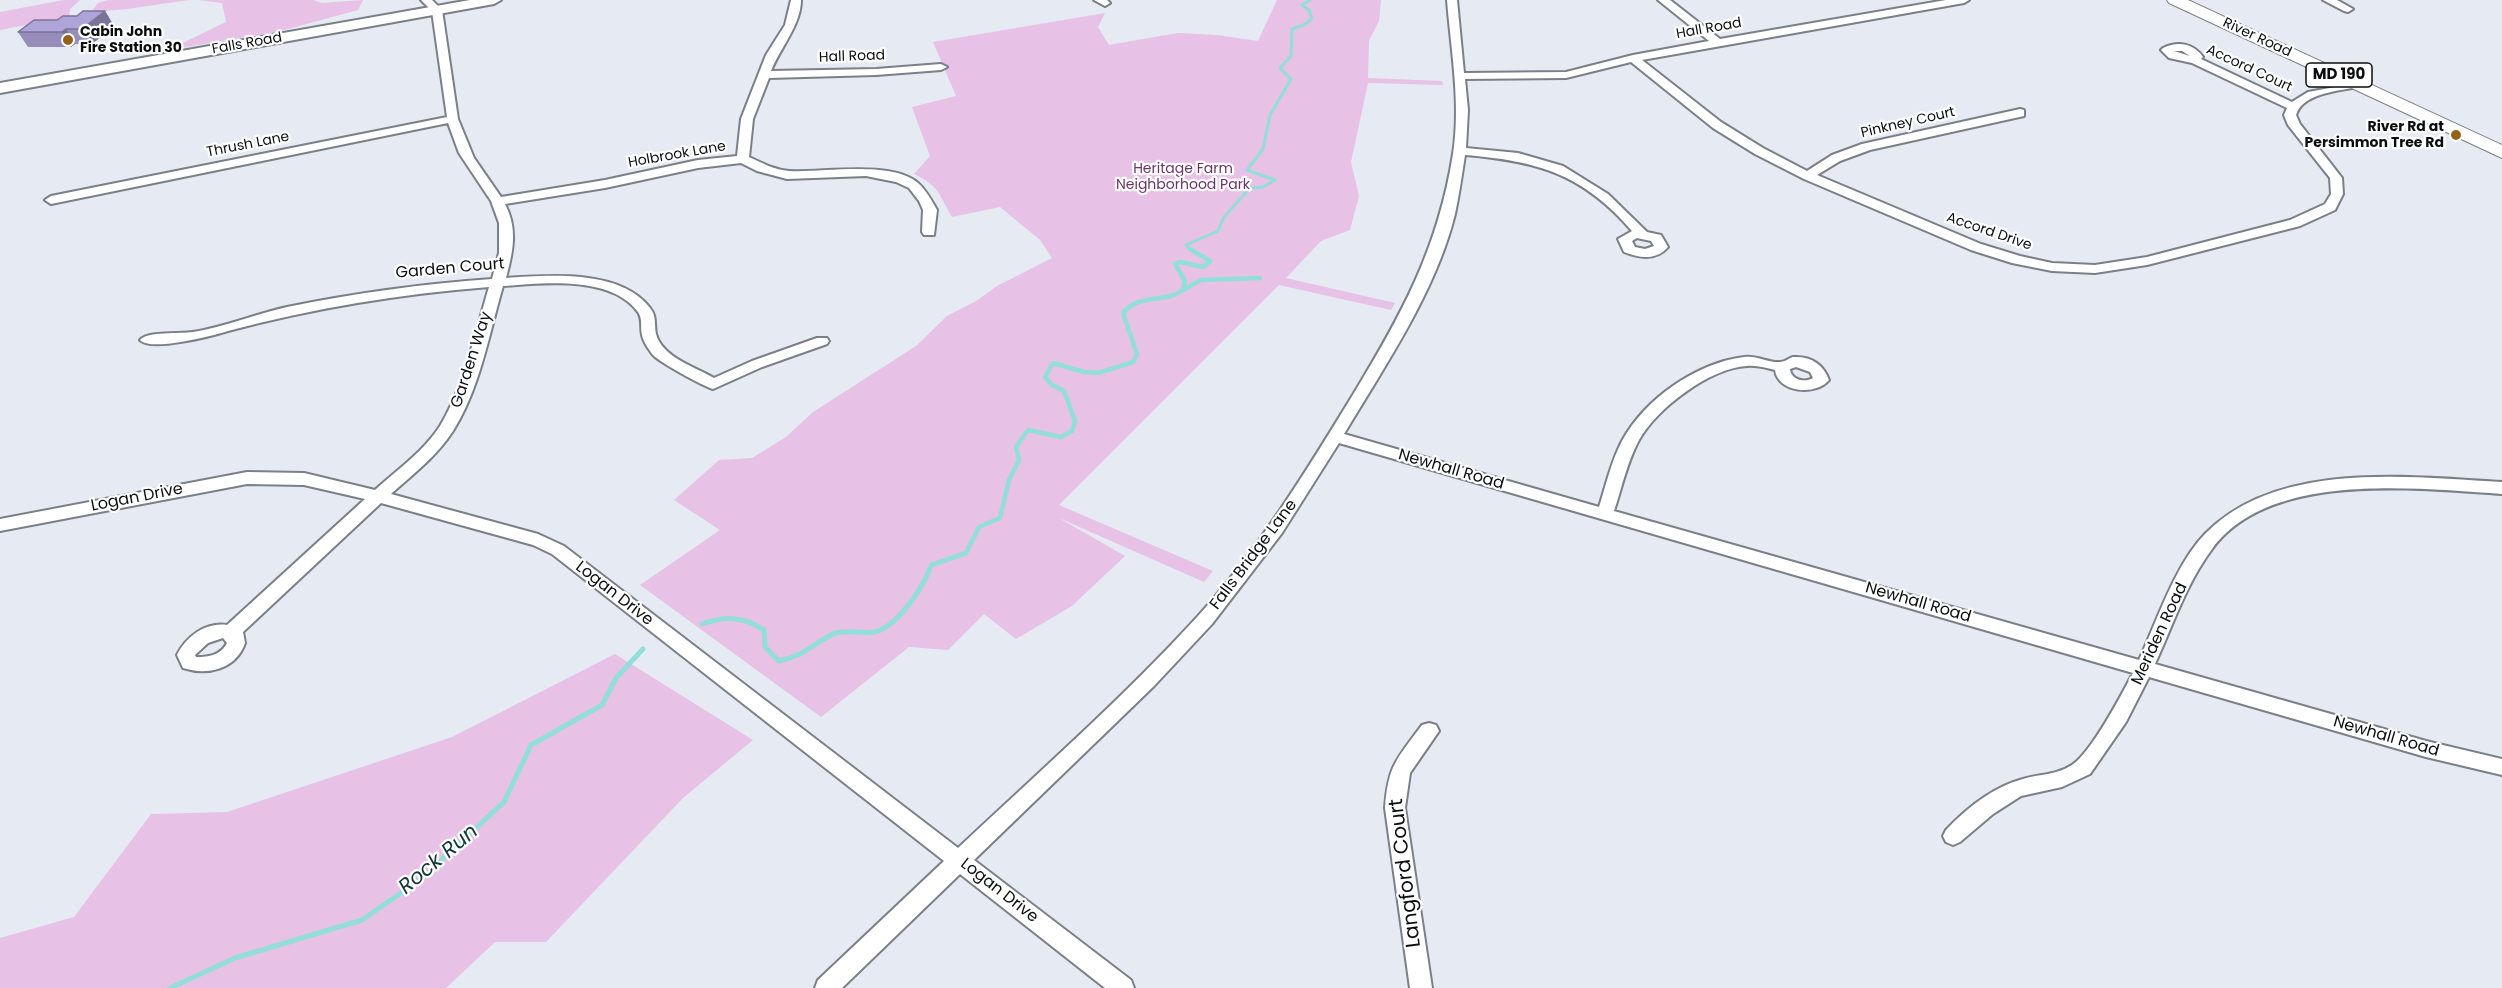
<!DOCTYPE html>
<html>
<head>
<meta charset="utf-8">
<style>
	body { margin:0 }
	canvas { display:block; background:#e5eaf3 }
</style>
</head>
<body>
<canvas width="2502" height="988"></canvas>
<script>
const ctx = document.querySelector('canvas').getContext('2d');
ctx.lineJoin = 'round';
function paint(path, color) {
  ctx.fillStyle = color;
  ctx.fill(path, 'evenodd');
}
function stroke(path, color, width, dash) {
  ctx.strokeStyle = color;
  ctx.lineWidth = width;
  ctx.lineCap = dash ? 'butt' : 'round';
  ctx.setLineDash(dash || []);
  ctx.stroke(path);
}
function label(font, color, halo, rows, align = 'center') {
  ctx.font = font + ' Poppins,sans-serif';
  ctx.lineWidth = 4.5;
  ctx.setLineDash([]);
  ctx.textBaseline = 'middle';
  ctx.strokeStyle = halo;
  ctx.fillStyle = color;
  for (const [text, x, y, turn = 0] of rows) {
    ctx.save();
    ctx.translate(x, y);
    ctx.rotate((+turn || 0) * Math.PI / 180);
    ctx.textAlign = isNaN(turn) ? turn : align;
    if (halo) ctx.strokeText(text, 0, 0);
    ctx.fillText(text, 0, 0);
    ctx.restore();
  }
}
paint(new Path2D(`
	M64,0H80L70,9L69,17L0,30V12Z
	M108,0H189L127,9L91,12L98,3Z
	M198,0H313L322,3L363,0L358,10L277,32L168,50L226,22L222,3Z
	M1277,0H1381L1379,21L1369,41L1368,78L1442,81L1443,85L1368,83L1351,162L1359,196L1350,230L1321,241L1286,278L1395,303L1391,310L1279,285L1059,505L1213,571L1204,582L1059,518L1125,556L1072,606L1016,639L984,614L948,650L909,647L821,717L640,585L720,530L674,500L719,460L752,458L786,437L813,412L916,346L947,316L976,301L997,286L1052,258L1040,240L1000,207L952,217C938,194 941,187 914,174L930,156L912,107L956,96L933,42L1105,13L1098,27L1109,45L1178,33L1217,35L1258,41Z
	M615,654L753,740L683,798L546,942H495L446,988H0V938L74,917L151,814L227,812L452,737Z`), '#e8c1e6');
stroke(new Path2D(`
	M1191,250L1186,245L1218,231L1224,217L1250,188L1263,187L1275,180L1247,170L1263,149L1270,115L1291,79L1280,68L1291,56L1292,29L1306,24L1312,18L1309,10L1302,5L1310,0`), '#92deda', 3);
stroke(new Path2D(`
	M1183,290L1201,280L1260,278
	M928,573L931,565L966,553L979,527L1000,518L1009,480L1019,460L1016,447L1028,430L1061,437L1072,431L1075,421L1064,391L1052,385L1045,377L1053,363L1084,372L1098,373L1133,362L1137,354L1123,313C1139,293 1163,304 1183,290L1185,281L1175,264L1180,262L1203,267L1210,261L1190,249`), '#92deda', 4.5);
stroke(new Path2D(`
	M702,624C726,616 742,616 764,630L765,647L779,661C806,655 811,645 833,634C844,629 862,634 874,632C896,628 921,590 929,571
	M170,988L235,958L362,920L421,879L504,802L531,745L602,705L616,678L643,649`), '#92deda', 5);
const minor = new Path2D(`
	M421,0H432L442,10L458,119L474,158L501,197L605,180L698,160L737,156L741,119L766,55L785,25L791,0H801C801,25 780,48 771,71L876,69L941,64L947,67L941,70L876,75L769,78L753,119L749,157C762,163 775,170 789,171C822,173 891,160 918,183C926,190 932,201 937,210L934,235H924L922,232L923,210L919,201L909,188L896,182L866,176L787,179L757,171L741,163L698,168L605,188L505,204C518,229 513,252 506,278C548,275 621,269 650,308C657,316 654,325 656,334C662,357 695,367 714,378L752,361L817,338H827L829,341L827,344L762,367L713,389C703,386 659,362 653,355C649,350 643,341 642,335C640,327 643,319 638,312C611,275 543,283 503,286C489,334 480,388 453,431C437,456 412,475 391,494L538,534L564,546L958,848C1039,772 1123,698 1198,616C1258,550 1305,473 1351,398C1401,316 1438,249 1453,154C1461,104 1451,50 1447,0H1457L1464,73L1566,72L1633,55L1709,41L1658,0H1670L1720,39L1946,0H1969L1964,3L1642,60L1721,122L1763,148L1807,171L1832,155L1862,144L2020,109L2024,110V116L1870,150L1840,161L1817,175L1981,244L2020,256L2052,263L2095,265L2147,257L2290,220L2325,204L2331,194L2330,178L2288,125L2284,115L2287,108L2192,63L2169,58L2161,50L2163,48C2178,41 2193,43 2203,57L2201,59L2292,102L2308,92L2362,82V86C2342,91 2303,92 2296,115L2300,124L2342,178L2343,194L2335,210L2300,226L2147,265L2095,273L2052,271L2012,263L1971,250L1804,179L1755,154L1713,128L1631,62L1566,78L1465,79L1468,110L1466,148L1518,153L1563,166L1608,194L1647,232L1661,235L1668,247C1656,261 1639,258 1624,252L1618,239L1632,231C1583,174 1538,161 1465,155C1462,175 1459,195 1455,214C1436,291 1385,366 1344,434L1599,507C1606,485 1611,462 1622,441C1645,399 1696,363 1744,357C1757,355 1768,363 1780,362C1785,362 1789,358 1793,357C1811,356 1823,364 1829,380C1816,396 1778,393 1775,370C1766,368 1757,365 1747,366C1710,368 1657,408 1639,440C1627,462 1622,487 1614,511L2139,660C2157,621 2175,565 2205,534C2277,460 2408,477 2502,482V494C2417,489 2270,470 2212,549C2186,584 2173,625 2155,664L2426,741L2502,759V775L2426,757L2149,677L2126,722L2090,774L2062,787L2021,796L1993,814L1960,842L1953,845L1946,842L1943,836L1946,830C1967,808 1993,787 2023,779C2039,774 2057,775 2072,765C2091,753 2122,694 2133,673L1339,443L1282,533L1212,624L1154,686L974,860L1131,980L1134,988H1105L960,874L842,988H815L818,980L944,861L552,554L533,545L381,503L243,632L245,643C236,669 208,676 183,668L177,655C186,637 205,622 227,625L365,499L304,485L247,484L0,531V519L247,472L304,473L375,490C397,470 424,451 440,426C465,384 475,334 489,287C400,294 314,308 228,331C212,336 150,352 140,340C147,331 180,334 193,332C225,327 255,314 287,307C355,293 422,284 492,279L499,253V223L491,201L459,153L448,123L51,204L45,200L51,196L447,117L432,11ZM2174,51H2182L2190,56ZM1637,238L1651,241L1654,246L1645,249L1635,247L1632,241ZM1796,367L1810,372L1813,378C1805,383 1791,380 1790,369ZM223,638L227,643C221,655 209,657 196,657L195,655L208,643Z
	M1094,0H1107L1110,3L1105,6Z
	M2323,0H2337L2353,9L2348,12L2344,11Z
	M1429,723L1436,725L1439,731L1410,773L1405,808L1432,988H1410L1385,808C1388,765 1397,759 1422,725Z`);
const secondary = new Path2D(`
	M470,0H501L494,4L0,93V83Z`);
const primary = new Path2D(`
	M2167,0H2188L2502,145V158L2169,3Z`);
stroke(minor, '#7b8087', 4);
stroke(secondary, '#7b8087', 4);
stroke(primary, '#7b8087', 2);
paint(minor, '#fff');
paint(secondary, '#fff');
paint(primary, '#fff');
paint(new Path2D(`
	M105,11L114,26L92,44H75L71,47H28L18,32L57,20Z`), '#968dba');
paint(new Path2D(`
	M105,11L114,26L92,44L82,29Z
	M66,29L75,44L71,47L62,32Z`), '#7a7397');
const building = new Path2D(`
	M83,11H105L82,29H66L62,32H18L34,20H57L63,16H77Z`);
paint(building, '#aea4d8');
stroke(building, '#7a7397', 1.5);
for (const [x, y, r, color] of [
	[68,40,6,"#956116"],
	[2456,135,6,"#956116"]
]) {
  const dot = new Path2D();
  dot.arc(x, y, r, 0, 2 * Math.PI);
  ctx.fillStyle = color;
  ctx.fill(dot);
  stroke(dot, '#fff', 2);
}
label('14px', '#0b0d0f', '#fff', [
	["Hall Road",1709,29,-10],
	["River Road",2257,38,25],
	["Falls Road",247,44,-10],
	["Hall Road",852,57,-2],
	["Accord Court",2249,69,25],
	["Pinkney Court",1908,123,-13],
	["Thrush Lane",248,145,-11],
	["Holbrook Lane",677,155,-10],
	["Accord Drive",1989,232,19]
]);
label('bold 14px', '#0b0d0f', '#fff', [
	["Cabin John",80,32],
	["Fire Station 30",80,48],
	["River Rd at",2444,127,"right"],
	["Persimmon Tree Rd",2444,143,"right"]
], 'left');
label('14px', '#6a3469', '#fff', [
	["Heritage Farm",1183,169],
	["Neighborhood Park",1183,185]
]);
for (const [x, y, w] of [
	[2339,75,66]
]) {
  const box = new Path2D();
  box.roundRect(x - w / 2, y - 12, w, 24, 4.5);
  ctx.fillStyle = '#fff';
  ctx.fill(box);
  stroke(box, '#0b0d0f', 1.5);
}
label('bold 15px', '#0b0d0f', null, [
	["MD 190",2339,75]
]);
label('16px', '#0b0d0f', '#fff', [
	["Garden Court",450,269,-5],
	["Garden Way",472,360,-72],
	["Newhall Road",1451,470,16],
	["Logan Drive",137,498,-11],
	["Falls Bridge Lane",1254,555,-53],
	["Logan Drive",614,594,38],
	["Newhall Road",1918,603,16],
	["Meriden Road",2160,634,-65],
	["Newhall Road",2386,737,16],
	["Logan Drive",999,891,38]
]);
label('20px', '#0b0d0f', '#fff', [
	["Langford Court",1406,873,-97]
]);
label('italic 21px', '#133837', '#fff', [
	["Rock Run",439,860,-40]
]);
</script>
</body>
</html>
